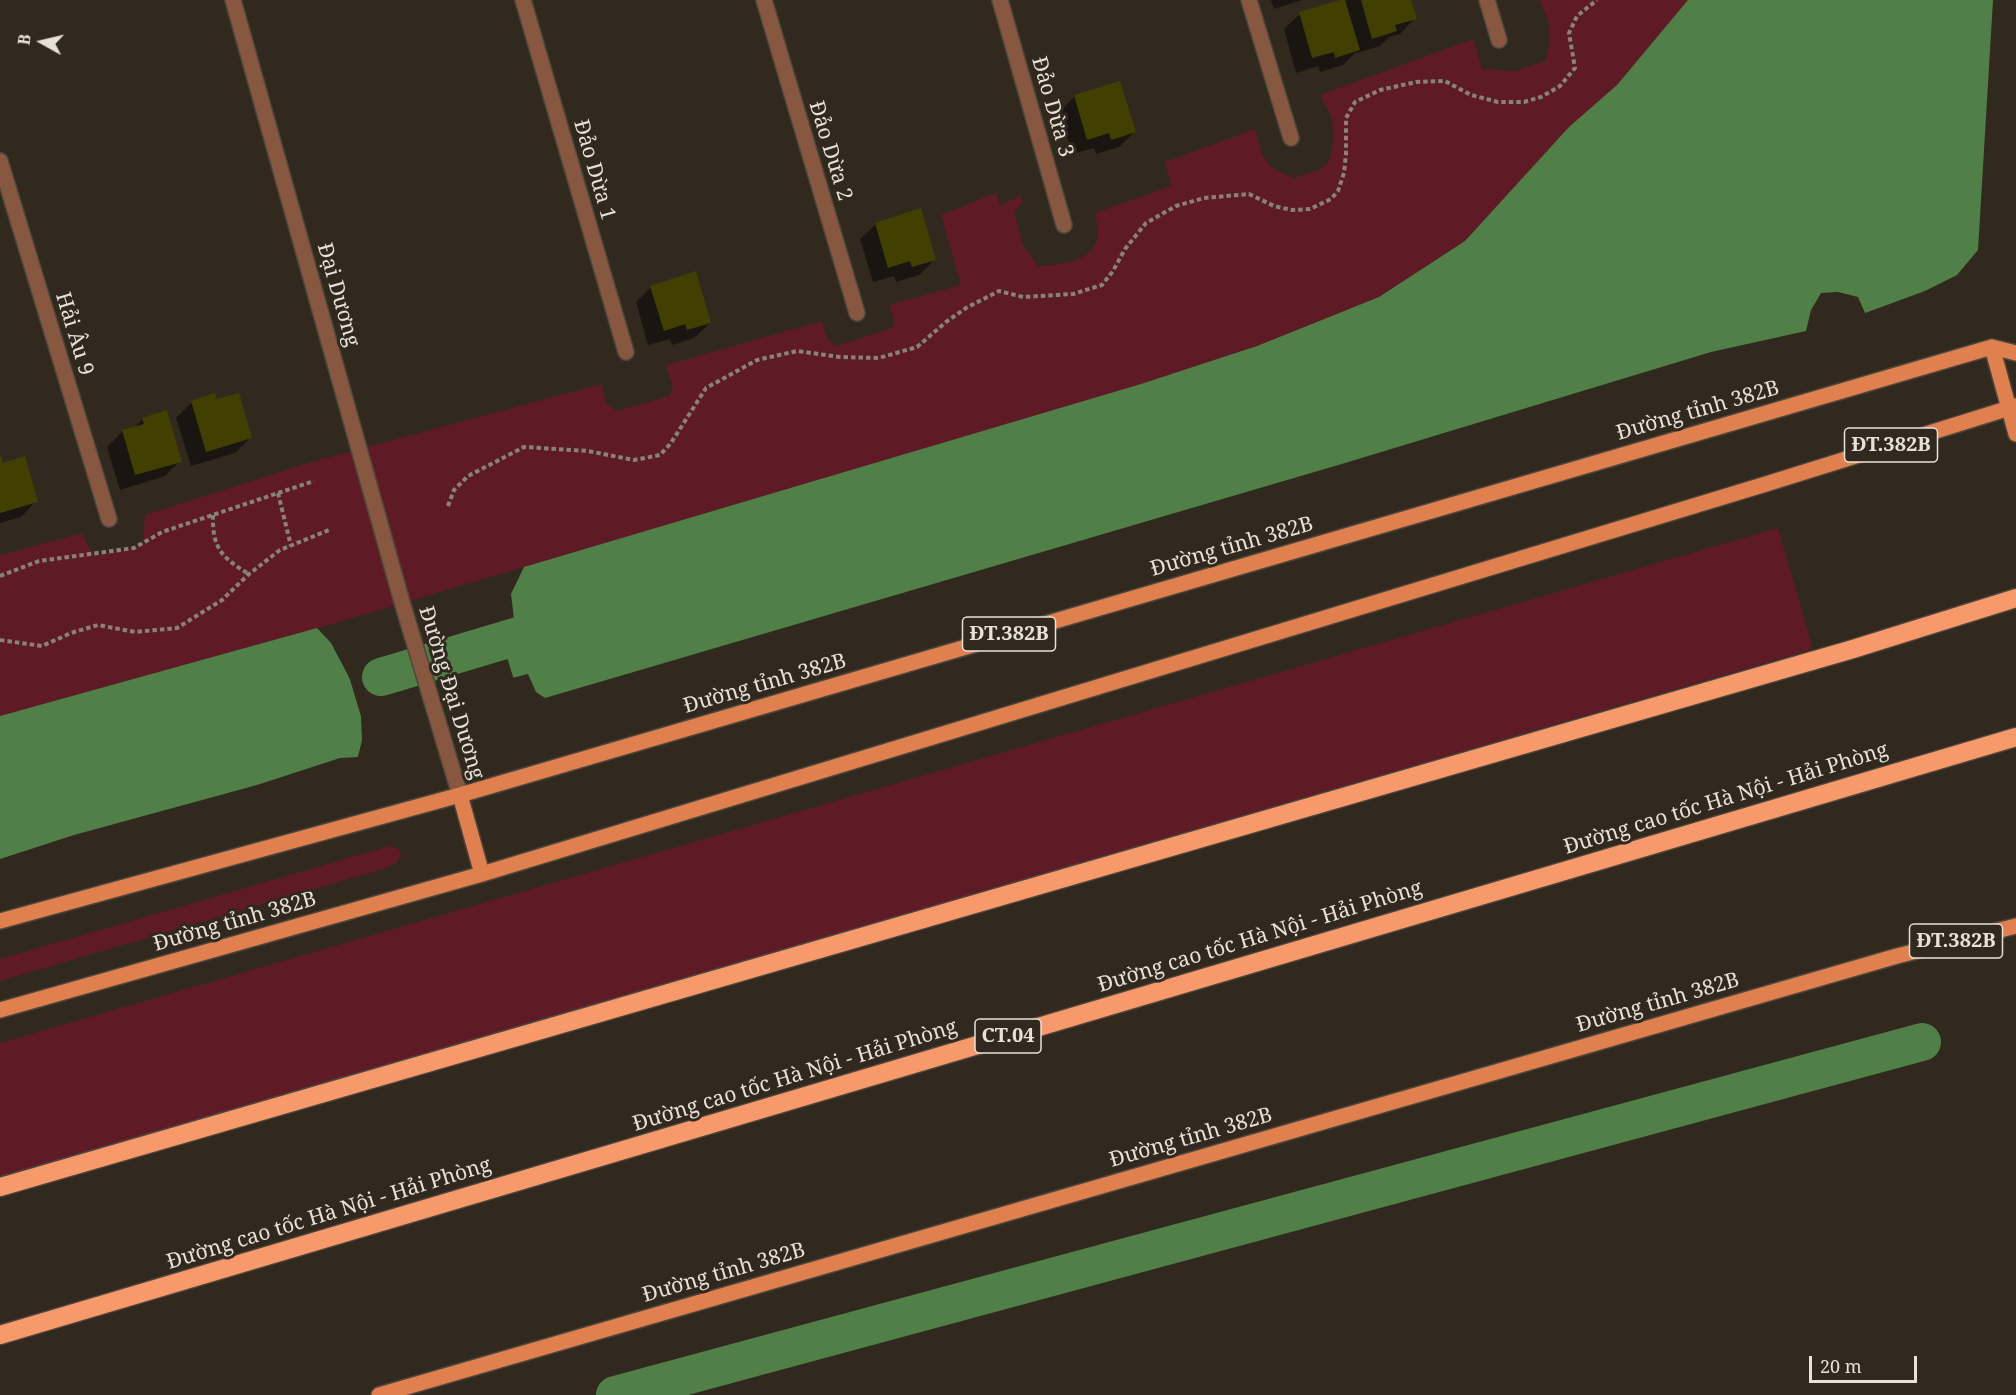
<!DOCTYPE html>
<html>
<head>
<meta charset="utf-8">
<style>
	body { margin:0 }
	#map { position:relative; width:2016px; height:1395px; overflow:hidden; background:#31291e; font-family:"Noto Serif",serif }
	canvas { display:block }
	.north { position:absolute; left:12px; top:12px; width:60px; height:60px; -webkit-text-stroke:4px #31291e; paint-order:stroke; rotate:278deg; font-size:16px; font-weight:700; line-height:24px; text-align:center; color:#e6e1d9 }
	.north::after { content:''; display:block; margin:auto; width:21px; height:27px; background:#e6e1d9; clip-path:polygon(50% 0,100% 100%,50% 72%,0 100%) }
	.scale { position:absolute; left:1809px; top:1356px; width:108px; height:27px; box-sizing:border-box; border:3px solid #e6e1d9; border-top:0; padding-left:8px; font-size:18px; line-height:21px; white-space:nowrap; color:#e6e1d9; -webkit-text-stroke:4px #31291e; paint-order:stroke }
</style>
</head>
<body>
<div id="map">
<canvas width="2016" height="1395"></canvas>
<div class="north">B</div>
<div class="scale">20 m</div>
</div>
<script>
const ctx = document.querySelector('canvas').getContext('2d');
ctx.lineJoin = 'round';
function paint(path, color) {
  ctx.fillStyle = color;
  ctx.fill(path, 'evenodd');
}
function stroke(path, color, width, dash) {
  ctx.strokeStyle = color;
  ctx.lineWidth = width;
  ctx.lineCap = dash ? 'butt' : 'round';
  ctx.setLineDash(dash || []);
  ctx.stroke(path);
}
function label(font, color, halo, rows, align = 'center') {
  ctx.font = font + ' "Noto Serif",serif';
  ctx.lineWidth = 6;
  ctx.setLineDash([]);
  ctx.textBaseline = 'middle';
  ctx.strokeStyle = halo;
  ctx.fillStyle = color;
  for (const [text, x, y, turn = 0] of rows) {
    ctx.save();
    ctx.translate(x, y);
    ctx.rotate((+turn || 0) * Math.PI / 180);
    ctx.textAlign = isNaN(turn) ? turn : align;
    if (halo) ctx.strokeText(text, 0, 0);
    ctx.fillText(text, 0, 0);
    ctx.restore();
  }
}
paint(new Path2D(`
	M1539,0H1688L1617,85L1569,127L1465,241L1379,297L1257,346L1141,384L332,624L0,716V555L82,533L86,543L95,555L134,548L143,543L145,515L308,463L601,384L607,404L617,411L669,396L673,387L666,365L822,321L827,339L836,346L892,328L894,319L889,305L961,285L941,215L996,193L1000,205L1021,196L1022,203L1014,212L1023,245L1038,266C1061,264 1097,263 1098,232C1098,226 1096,219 1095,213L1171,186L1165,162L1255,129C1264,160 1262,166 1294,178L1321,169L1330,160L1334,139L1332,117L1320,95L1473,39L1482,69L1516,71L1545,61C1554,34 1551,24 1539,0Z
	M1778,528L1813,649L0,1178V1043Z
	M390,846L399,849L401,856L396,863L386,868L0,981V959Z`), '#5f1b25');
paint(new Path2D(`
	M1688,0H1993L1978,250L1957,275L1925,291L1865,313L1858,297L1838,292L1821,293L1811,310L1806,331L1711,352L1345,463L545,698L536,692L528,674L361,716L362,741L358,757L340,758L257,785L74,835L0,859V716L317,628L331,643L350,679L517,644L511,594L524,567L1141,384L1257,346L1379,297L1465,241L1569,127L1617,85Z`), '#508047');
paint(new Path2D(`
	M503,644L514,680L364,719L365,741L362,756L358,757L362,741L363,723L345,663L351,676Z`), '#31291e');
paint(new Path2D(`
	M1271,0H1302L1274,9Z
	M1347,0H1410L1415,18L1400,34L1389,37L1380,46L1357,53L1356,52L1343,65L1320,72L1318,66L1296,73L1284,29L1300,14L1344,2Z
	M1075,96L1134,132L1119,147L1096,154L1094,148L1072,154L1060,111Z
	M876,224L934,260L919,275L896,282L894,276L873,282L860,239Z
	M651,287L710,323L694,338L672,345L670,339L648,345L636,302Z
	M216,401L250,438L235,453L191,466L176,418L192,402Z
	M143,419L180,461L165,476L120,490L107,447L123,431L134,428Z
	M0,459L2,465L36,501L21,517L0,523Z`), '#0007');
stroke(new Path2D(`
	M381,677L565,622
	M615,1395L1922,1042`), '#508047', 38);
paint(new Path2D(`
	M1340,0H1345L1360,50L1335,58L1334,52L1312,58L1299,12Z
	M1361,0H1411L1417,19L1395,25L1397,31L1372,39Z
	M1120,81L1136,132L1111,140L1109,133L1087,140L1074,95Z
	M921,208L936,260L912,267L910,261L888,268L875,223Z
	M696,271L711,323L687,330L685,324L664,331L650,286Z
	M215,393L217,399L239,393L252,438L206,452L191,401Z
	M167,410L182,462L135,475L122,430L144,424L142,418Z
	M0,454L3,463L25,456L38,502L0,513Z`), '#414000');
const minor = new Path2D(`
	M523,0L626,352
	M764,0L857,313
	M1000,0L1064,225
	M1249,0L1291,138
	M1487,0L1499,40
	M0,161L109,519`);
const tertiary = new Path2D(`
	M233,0L402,602L460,795`);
const primary = new Path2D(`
	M1992,347L2016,434
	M460,795L482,874
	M0,921L460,795L1992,347L2016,353
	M0,1010L482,874L1766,484L2016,406
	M379,1395L1897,956L2016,926`);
const motorway = new Path2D(`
	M0,1187L1853,649L2016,598
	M0,1335L2016,737`);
stroke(minor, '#4e463c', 18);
stroke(tertiary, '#4e463c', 18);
stroke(primary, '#4e463c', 18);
stroke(motorway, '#4e463c', 21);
stroke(new Path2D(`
	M278,493L291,546
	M448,506L454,490L468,476L524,447L588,451L634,460L660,455L671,443L706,388L757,360L797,351L840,357L879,358L917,347L946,322L966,308L999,291L1023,297L1073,294L1102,285L1113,271L1125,249L1146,223L1176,206L1204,198L1249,194L1274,206L1292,210L1310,209L1331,199L1338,191L1344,173L1346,154V118L1355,102L1380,90L1416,82L1445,81L1471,95L1498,102H1524L1541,97L1560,86L1575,68L1569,33L1577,16L1597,0
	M213,515C212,548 222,558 249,574
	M0,576L39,561L134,548L162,532L314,481
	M0,640L42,646L71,633L98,625L135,632L177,628L222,600L249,574L280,550L329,530`), '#888278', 4, [4.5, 3]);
stroke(minor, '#875740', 15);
stroke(tertiary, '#875740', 15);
stroke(primary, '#e1804f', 15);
stroke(motorway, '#f7996b', 18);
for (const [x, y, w] of [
	[1891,445,93],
	[1009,634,93],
	[1956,941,93],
	[1008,1036,66]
]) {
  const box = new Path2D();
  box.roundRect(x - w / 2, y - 17, w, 34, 4.5);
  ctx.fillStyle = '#31291e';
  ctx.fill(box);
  stroke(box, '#e6e1d9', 1.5);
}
label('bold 20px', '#e6e1d9', null, [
	["ĐT.382B",1891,445],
	["ĐT.382B",1009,634],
	["ĐT.382B",1956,941],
	["CT.04",1008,1036]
]);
label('21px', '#e6e1d9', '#31291e', [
	["Đảo Dừa 3",1052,107,74],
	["Đảo Dừa 2",830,151,73],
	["Đảo Dừa 1",594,170,74],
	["Đại Dương",338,295,74],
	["Hải Âu 9",74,334,73],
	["Đường tỉnh 382B",1698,411,-16],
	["Đường tỉnh 382B",1232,547,-16],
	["Đường tỉnh 382B",765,684,-16],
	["Đường Đại Dương",451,693,73],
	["Đường cao tốc Hà Nội - Hải Phòng",1726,799,-17],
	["Đường tỉnh 382B",235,922,-16],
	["Đường cao tốc Hà Nội - Hải Phòng",1260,937,-17],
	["Đường tỉnh 382B",1658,1003,-16],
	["Đường cao tốc Hà Nội - Hải Phòng",795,1076,-17],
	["Đường tỉnh 382B",1191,1138,-16],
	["Đường cao tốc Hà Nội - Hải Phòng",329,1214,-17],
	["Đường tỉnh 382B",724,1273,-16]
]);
</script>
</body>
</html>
